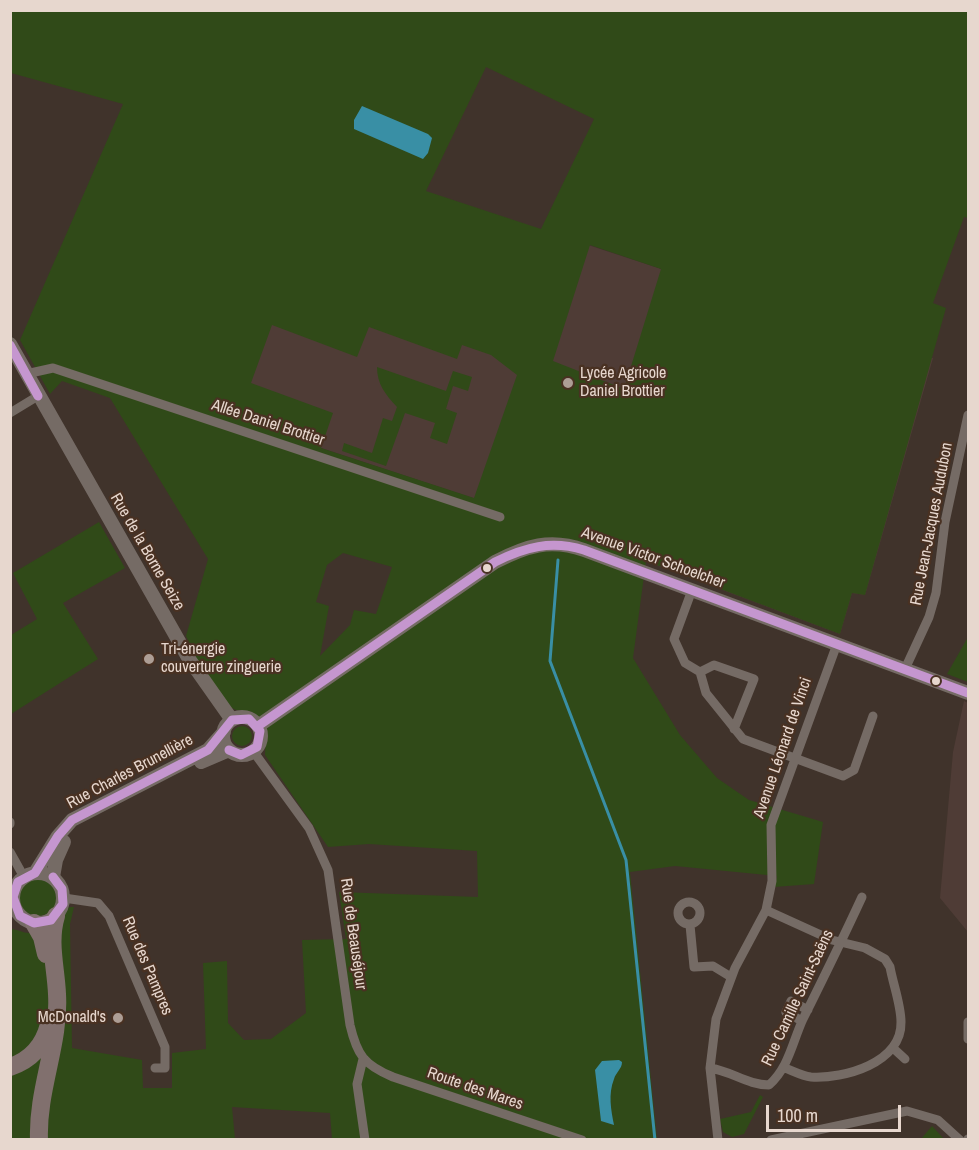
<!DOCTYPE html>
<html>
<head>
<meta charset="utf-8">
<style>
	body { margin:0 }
	#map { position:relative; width:979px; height:1150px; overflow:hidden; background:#40332b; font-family:"Archivo Narrow",sans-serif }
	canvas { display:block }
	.frame { position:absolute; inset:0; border:12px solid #e7d7ce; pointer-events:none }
	.scale { position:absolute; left:766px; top:1105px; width:135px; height:27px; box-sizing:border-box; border:3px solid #e7d7ce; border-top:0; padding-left:8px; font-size:18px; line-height:21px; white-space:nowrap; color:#e7d7ce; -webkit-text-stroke:4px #493122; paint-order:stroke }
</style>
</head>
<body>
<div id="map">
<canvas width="979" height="1150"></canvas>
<div class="frame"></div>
<div class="scale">100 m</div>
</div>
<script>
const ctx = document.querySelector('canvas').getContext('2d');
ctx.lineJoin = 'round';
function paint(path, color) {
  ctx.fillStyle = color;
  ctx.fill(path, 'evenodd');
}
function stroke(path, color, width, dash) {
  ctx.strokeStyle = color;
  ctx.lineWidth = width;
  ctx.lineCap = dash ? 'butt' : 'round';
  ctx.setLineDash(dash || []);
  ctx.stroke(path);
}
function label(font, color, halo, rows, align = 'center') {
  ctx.font = font + ' "Archivo Narrow",sans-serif';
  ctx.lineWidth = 4.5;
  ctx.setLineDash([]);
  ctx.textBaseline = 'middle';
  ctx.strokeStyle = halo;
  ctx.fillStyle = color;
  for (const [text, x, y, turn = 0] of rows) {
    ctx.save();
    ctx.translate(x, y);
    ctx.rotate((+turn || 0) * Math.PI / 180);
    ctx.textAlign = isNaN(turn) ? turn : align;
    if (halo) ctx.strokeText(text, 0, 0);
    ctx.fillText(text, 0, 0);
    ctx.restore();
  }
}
paint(new Path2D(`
	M283,145L933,358L865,595L852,593L840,634L512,511L203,409Z
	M964,701L968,703V932L940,898L953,752Z`), '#4f3c36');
paint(new Path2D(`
	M10,11H968V218L964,217L933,303L946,308L865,595L852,593L840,634L646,561L633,658L680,735L717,778L749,800L823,822L814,884L774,887L777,876L675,866L630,872L657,1139H332L330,1113L232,1107L235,1139H11V929C17,929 23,933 29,933C47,933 59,921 69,907H74L70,924L72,1048L142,1060L143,1088H172V1053L206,1049L203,963L227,961L228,1023L244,1040L271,1039L306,1013L302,940L346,939L339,892L478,897L477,851L369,844L328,847L265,755L266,731L250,711C246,711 240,711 236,710C215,702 195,655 186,636L208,559L110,398L62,381L50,394L20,340L123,104L11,73ZM486,67L594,119L541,229L426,191ZM590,245L661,269L624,389L553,361ZM272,325L357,357L369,327L457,359L462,345L491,355L517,375L474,498L321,448L333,413L251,383ZM343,553L392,567L376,614L354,610L350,625L320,656L329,606L316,602L327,565Z
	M377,367L446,391L453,371L472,377L468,391L453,386L446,409L457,413L447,444L430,438L435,423L405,413L386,466L342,451L344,443L372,453L383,418L392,421L397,407C385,394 377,384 377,367Z
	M99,522L125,568L63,603L98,659L11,714V635L37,619L13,573Z
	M968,637V682L947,674Z
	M232 736a10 10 0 1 1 20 0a10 10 0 1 1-20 0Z
	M19 897a19 19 0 1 1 38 0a19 19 0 1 1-38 0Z
	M760,1095L763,1097L744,1134L732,1137L723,1132L720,1119L751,1112Z
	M932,1126L944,1139H921Z`), '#304a18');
paint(new Path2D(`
	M362,106L428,134L432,138L428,153L423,159L354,129V120Z
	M619,1060L622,1062C622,1069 616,1072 614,1079C608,1094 611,1110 614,1125L601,1121L595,1070L602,1061Z`), '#398fa5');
stroke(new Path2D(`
	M558,560L550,661L626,860L655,1140`), '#398fa5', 3);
stroke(new Path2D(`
	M26,374L53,368L500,517
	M10,413L38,396
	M692,590L674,639L685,663L700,672L706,693L743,739L843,776L854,770L873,716
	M905,669L929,617L936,593L945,522L968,415
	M700,672L714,665L754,679L734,729
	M253,751L309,828L328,870L350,1025C357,1055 364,1065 393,1077L582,1140
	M10,822V824
	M10,852L24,877
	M64,898L98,903L109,916L165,1047V1068H155
	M678 913a11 11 0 1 1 22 0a11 11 0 1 1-22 0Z
	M766,910L832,940L865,948L885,959L890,967C893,984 901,1005 901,1022C902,1063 844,1079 811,1077C802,1076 793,1071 785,1068
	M690,925L694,967L713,966L731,977
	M802,1021L786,1012L791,1001L808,1010
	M968,1022V1039
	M893,1048L905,1059
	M363,1059L357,1084L365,1140
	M710,1068C731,1071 748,1085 769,1085C789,1067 792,1043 803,1019C823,979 843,938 862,897
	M718,1140L710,1068L716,1019L735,968L766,910L772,881L771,825L837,644
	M771,1140L907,1111L938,1120L960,1140
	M968,1140V1139`), '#756b65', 9);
stroke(new Path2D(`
	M10,344L189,659L232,720
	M223 736a19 19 0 1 1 38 0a19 19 0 1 1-38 0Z
	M258,726L495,562C526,546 550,538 584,550L968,693
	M201,762L229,750
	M13 898a25 25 0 1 1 50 0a25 25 0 1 1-50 0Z
	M35,873L58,836L72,820L208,750L224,732
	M53,877L56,860L64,842`), '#756b65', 14);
stroke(new Path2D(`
	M34,923L42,937L46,954
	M10,1067C31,1060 44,1045 49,1024
	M39,1140C37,1089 60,1044 57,994C56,968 48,942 56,916`), '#81706e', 18);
stroke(new Path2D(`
	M10,345L38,396
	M258,726L495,562C525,547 551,540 584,550L968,693
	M35,873L58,836L72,820L208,750L232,720L249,719L260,731L257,747L241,755L229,750
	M35,873L18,882L13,897L20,916L34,923L51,920L63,904L62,889L53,877`), '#c596cf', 9);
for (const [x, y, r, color] of [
	[568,383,6,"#ad9e95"],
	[487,568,5,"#e7d7ce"],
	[149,659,6,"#ad9e95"],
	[936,681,5,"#e7d7ce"],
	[118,1018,6,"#ad9e95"]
]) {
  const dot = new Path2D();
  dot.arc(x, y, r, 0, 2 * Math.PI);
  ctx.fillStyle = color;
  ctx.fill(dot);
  stroke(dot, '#493122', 2);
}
label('16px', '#e7d7ce', '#493122', [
	["Lycée Agricole",580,374],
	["Daniel Brottier",580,392],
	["Tri-énergie",161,650],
	["couverture zinguerie",161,668],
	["McDonald's",106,1018,"right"]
], 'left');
label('16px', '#e7d7ce', '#493122', [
	["Allée Daniel Brottier",268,423,18],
	["Rue Jean-Jacques Audubon",932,524,-79],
	["Rue de la Borne Seize",147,552,60],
	["Avenue Victor Schoelcher",653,558,20],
	["Avenue Léonard de Vinci",783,748,-71],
	["Rue Charles Brunellière",130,772,-28],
	["Rue de Beauséjour",353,934,82],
	["Rue des Pampres",147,966,67],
	["Rue Camille Saint-Saëns",798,998,-65],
	["Route des Mares",475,1089,19]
]);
</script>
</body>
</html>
